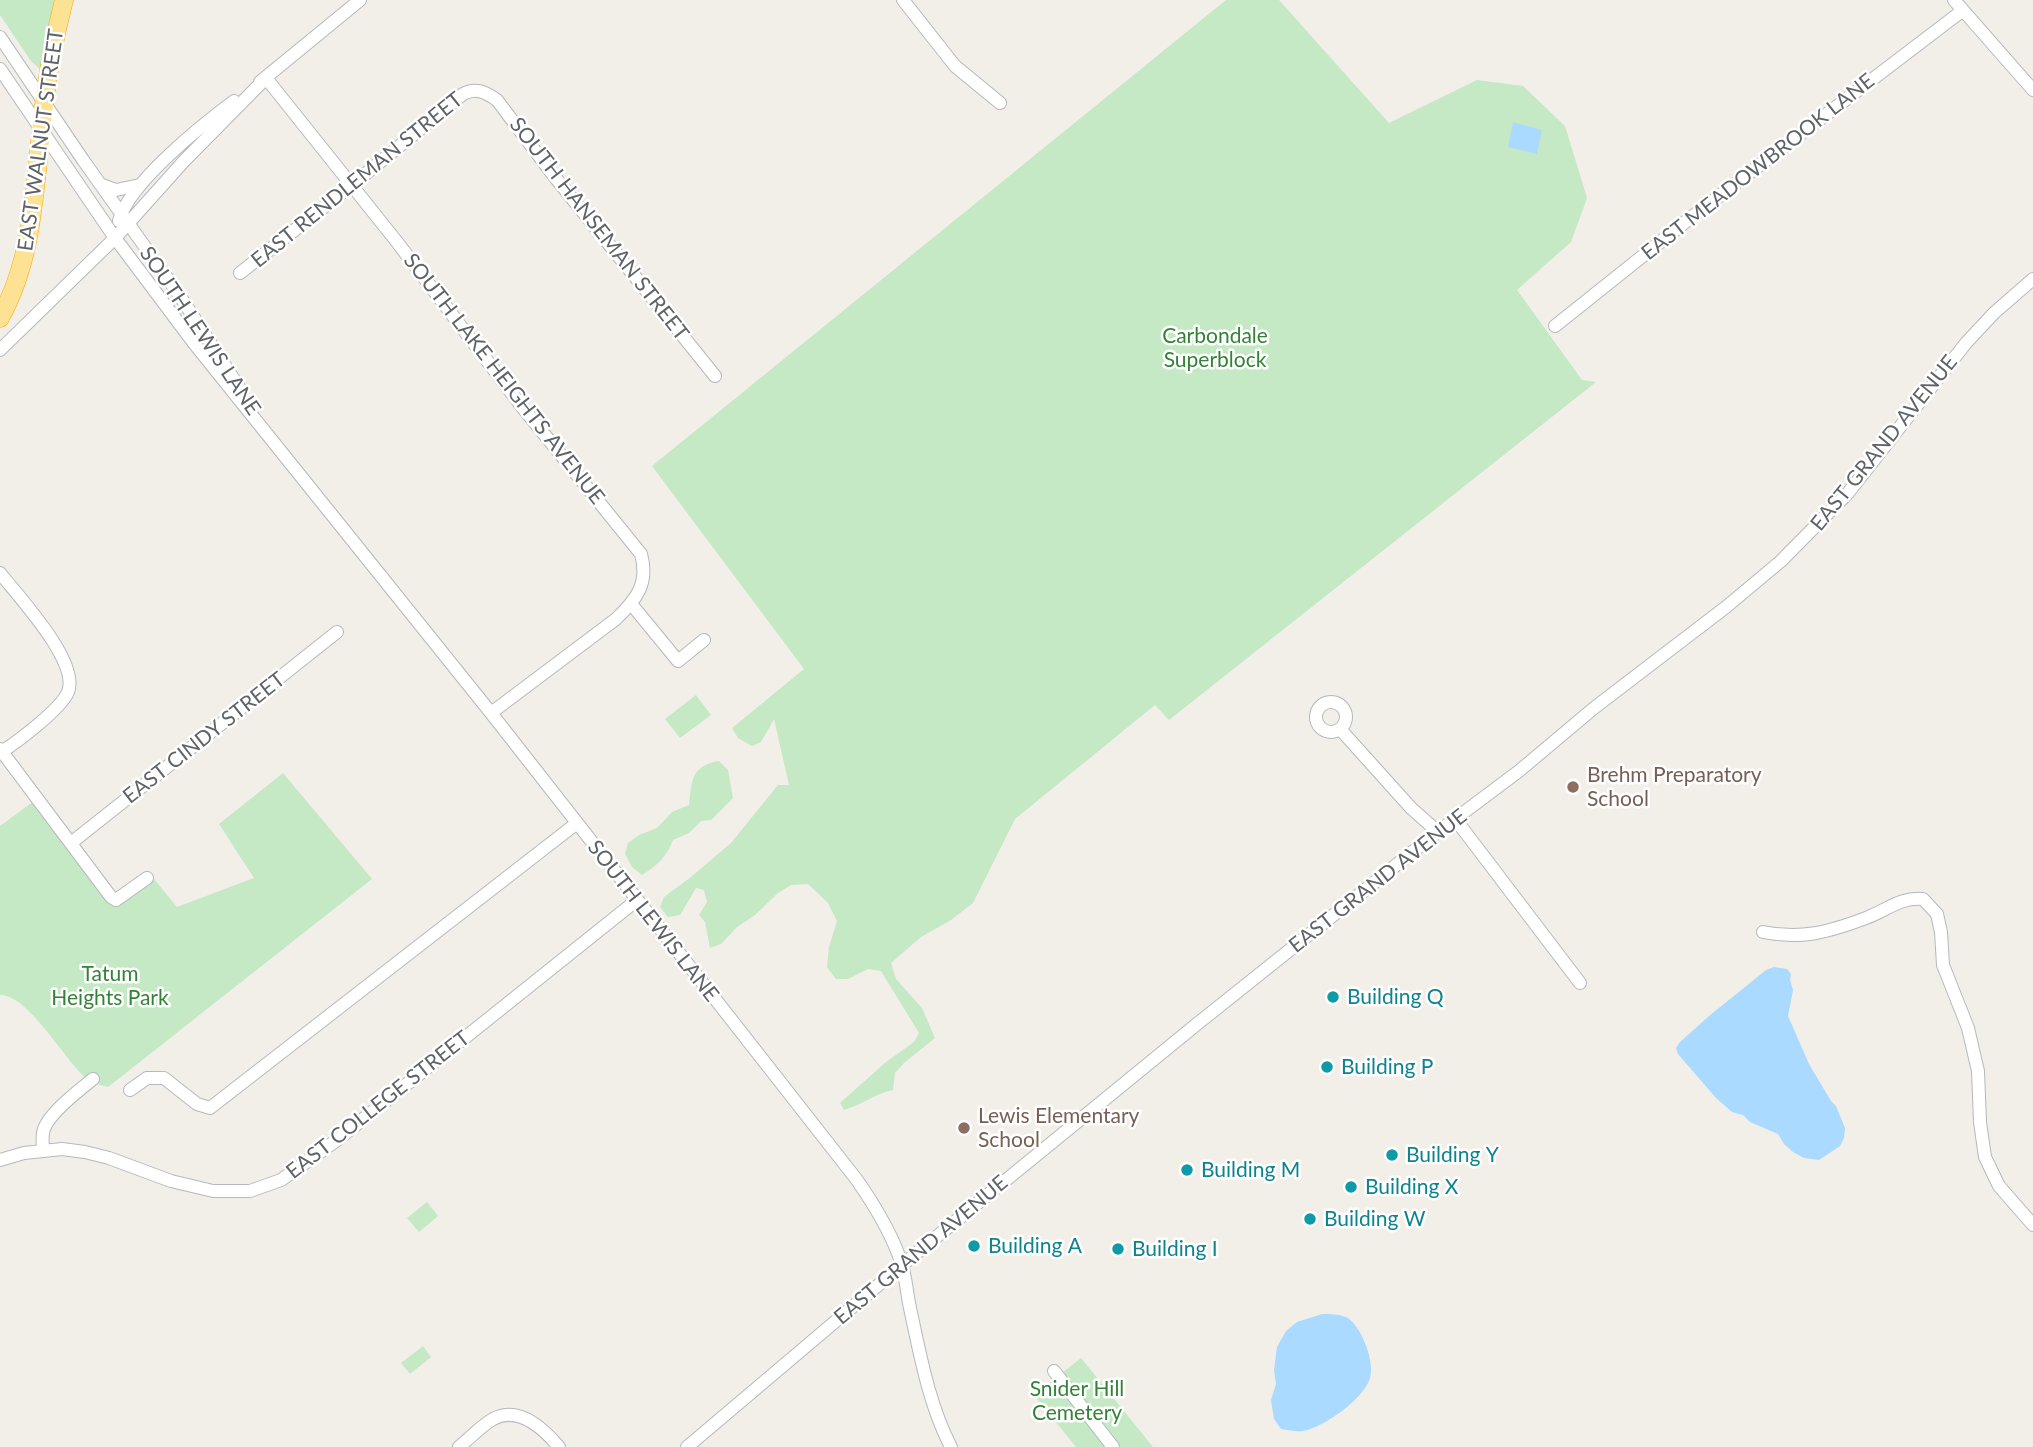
<!DOCTYPE html>
<html>
<head>
<meta charset="utf-8">
<style>
	body { margin:0 }
	canvas { display:block; background:#f1efe8 }
</style>
</head>
<body>
<canvas width="2033" height="1447"></canvas>
<script>
const ctx = document.querySelector('canvas').getContext('2d');
ctx.lineJoin = 'round';
function paint(path, color) {
  ctx.fillStyle = color;
  ctx.fill(path, 'evenodd');
}
function stroke(path, color, width, dash) {
  ctx.strokeStyle = color;
  ctx.lineWidth = width;
  ctx.lineCap = dash ? 'butt' : 'round';
  ctx.setLineDash(dash || []);
  ctx.stroke(path);
}
function label(font, color, halo, rows, align = 'center') {
  ctx.font = font + ' Lato,sans-serif';
  ctx.lineWidth = 5;
  ctx.setLineDash([]);
  ctx.textBaseline = 'middle';
  ctx.strokeStyle = halo;
  ctx.fillStyle = color;
  for (const [text, x, y, turn = 0] of rows) {
    ctx.save();
    ctx.translate(x, y);
    ctx.rotate((+turn || 0) * Math.PI / 180);
    ctx.textAlign = isNaN(turn) ? turn : align;
    if (halo) ctx.strokeText(text, 0, 0);
    ctx.fillText(text, 0, 0);
    ctx.restore();
  }
}
paint(new Path2D(`
	M0,0H55L42,71L31,61L0,15Z
	M1226,0H1279L1389,123L1477,80L1523,86L1565,126L1587,198L1571,242L1517,290L1582,380L1596,382L1169,720L1155,705L1015,819L973,903L951,920L921,937L891,963L896,979L922,1008L935,1038L904,1063L895,1073L893,1090C874,1094 862,1105 844,1110L840,1103L886,1062L914,1042L919,1033L881,971L868,969L848,979H836L827,967L829,947L837,921L828,903L808,884L791,885L778,893L755,915L737,927L721,944L710,948L705,922L699,915L707,902L704,890L696,888L680,915L668,917L660,907L664,897L691,877L731,843L778,785H789L774,719L761,742L752,746L738,738L732,728L804,669L652,466Z
	M696,695L711,715L680,738L665,719Z
	M719,761L728,770L733,798L711,820L701,821L689,833L673,840C667,856 657,866 642,875L632,867L625,854L628,843L639,835L657,828L672,812L689,805C692,780 691,766 719,761Z
	M283,773L372,879L108,1087C101,1085 92,1083 87,1079C65,1061 28,994 0,995V826L34,801L109,901L117,907L154,879L177,907L254,878L219,824Z
	M427,1202L438,1216L419,1232L407,1218Z
	M423,1346L431,1357L410,1374L401,1363Z
	M1081,1358L1153,1447H1076L1034,1395Z`), '#c5e8c5');
paint(new Path2D(`
	M1513,122L1542,130L1537,154L1508,147Z
	M1774,967L1787,969L1791,974L1790,980L1793,990L1788,1016L1809,1064L1831,1101L1836,1106L1845,1128L1844,1138L1840,1146L1819,1160L1804,1158L1793,1152L1784,1144L1778,1134L1750,1122L1743,1115L1732,1112L1716,1098L1678,1054L1676,1048L1679,1043L1709,1016L1766,970Z
	M1322,1314C1330,1314 1341,1314 1348,1318C1362,1328 1375,1362 1370,1378C1364,1399 1324,1427 1303,1431C1296,1432 1288,1430 1281,1429L1274,1419L1271,1400L1276,1384L1274,1370L1277,1347L1286,1331L1297,1322Z`), '#aadaff');
const minor = new Path2D(`
	M903,0L955,66L1000,103
	M1954,0L2033,90
	M0,37L83,160L180,296L242,392
	M0,69L115,238L193,342L491,713L857,1180C875,1206 893,1235 902,1265C906,1279 907,1294 910,1308C920,1354 929,1405 951,1447
	M266,78L397,242L523,408L641,554C649,583 637,599 616,619L491,713
	M260,82L360,0
	M100,184L116,190L140,185
	M119,221C128,184 203,124 234,101
	M240,273L352,185L463,94C476,87 485,92 497,100L554,176L715,376
	M1555,326L1689,219L1962,11
	M0,350L115,238L184,161L266,78
	M0,573C19,597 80,662 68,692C61,709 17,742 0,753
	M632,605L678,661L704,640
	M1316 717a15 15 0 1 1 30 0a15 15 0 1 1-30 0Z
	M1340,729L1411,808L1438,832
	M0,749L111,897L116,900L147,878
	M1456,820L1580,983
	M71,843L337,632
	M1763,932C1801,940 1829,932 1866,918C1887,910 1900,897 1923,899L1937,914L1941,932L1943,965L1968,1028L1978,1071L1980,1122L1985,1157L1999,1186L2033,1225
	M130,1090L147,1078H164L197,1104L210,1108L577,823
	M43,1151C43,1145 42,1139 43,1133C45,1116 79,1090 93,1079
	M0,1160L24,1153L62,1149L85,1152L109,1158L171,1181L213,1191H250L281,1180L337,1140L637,900
	M1054,1371L1113,1447
	M459,1447C470,1438 481,1426 493,1419C519,1405 544,1429 559,1447
	M687,1447L902,1265L1197,1024L1435,834L1519,771L1594,708L1726,607L1781,561L1848,493L1966,343L1994,313L2033,279`);
const highway = new Path2D(`
	M0,318C32,261 34,195 41,132C45,87 53,43 64,0`);
stroke(minor, '#b5b8bc', 14);
stroke(highway, '#f9ab00', 19);
stroke(minor, '#fff', 12);
stroke(highway, '#fde293', 18);
for (const [x, y, r, color] of [
	[1573,787,7,"#8d6e63"],
	[1333,997,7,"#0f9aa8"],
	[1327,1067,7,"#0f9aa8"],
	[964,1128,7,"#8d6e63"],
	[1392,1155,7,"#0f9aa8"],
	[1187,1170,7,"#0f9aa8"],
	[1351,1187,7,"#0f9aa8"],
	[1310,1219,7,"#0f9aa8"],
	[974,1246,7,"#0f9aa8"],
	[1118,1249,7,"#0f9aa8"]
]) {
  const dot = new Path2D();
  dot.arc(x, y, r, 0, 2 * Math.PI);
  ctx.fillStyle = color;
  ctx.fill(dot);
  stroke(dot, '#fff', 2.5);
}
label('21px', '#5f6368', '#fff', [
	["EAST WALNUT STREET",41,140,-82],
	["EAST MEADOWBROOK LANE",1758,167,-38],
	["EAST RENDLEMAN STREET",357,180,-39],
	["SOUTH HANSEMAN STREET",599,229,52],
	["SOUTH LEWIS LANE",200,331,56],
	["SOUTH LAKE HEIGHTS AVENUE",504,379,52],
	["EAST GRAND AVENUE",1884,443,-51],
	["EAST CINDY STREET",204,738,-38],
	["EAST GRAND AVENUE",1378,881,-38],
	["SOUTH LEWIS LANE",653,921,52],
	["EAST COLLEGE STREET",378,1105,-38],
	["EAST GRAND AVENUE",921,1250,-40]
]);
label('21px', '#348238', '#fff', [
	["Carbondale",1215,336],
	["Superblock",1215,360],
	["Tatum",110,974],
	["Heights Park",110,998],
	["Snider Hill",1077,1389],
	["Cemetery",1077,1413]
]);
label('21px', '#785e54', '#fff', [
	["Brehm Preparatory",1587,775],
	["School",1587,799],
	["Lewis Elementary",978,1116],
	["School",978,1140]
], 'left');
label('21px', '#0d838f', '#fff', [
	["Building Q",1347,997],
	["Building P",1341,1067],
	["Building Y",1406,1155],
	["Building M",1201,1170],
	["Building X",1365,1187],
	["Building W",1324,1219],
	["Building A",988,1246],
	["Building I",1132,1249]
], 'left');
</script>
</body>
</html>
